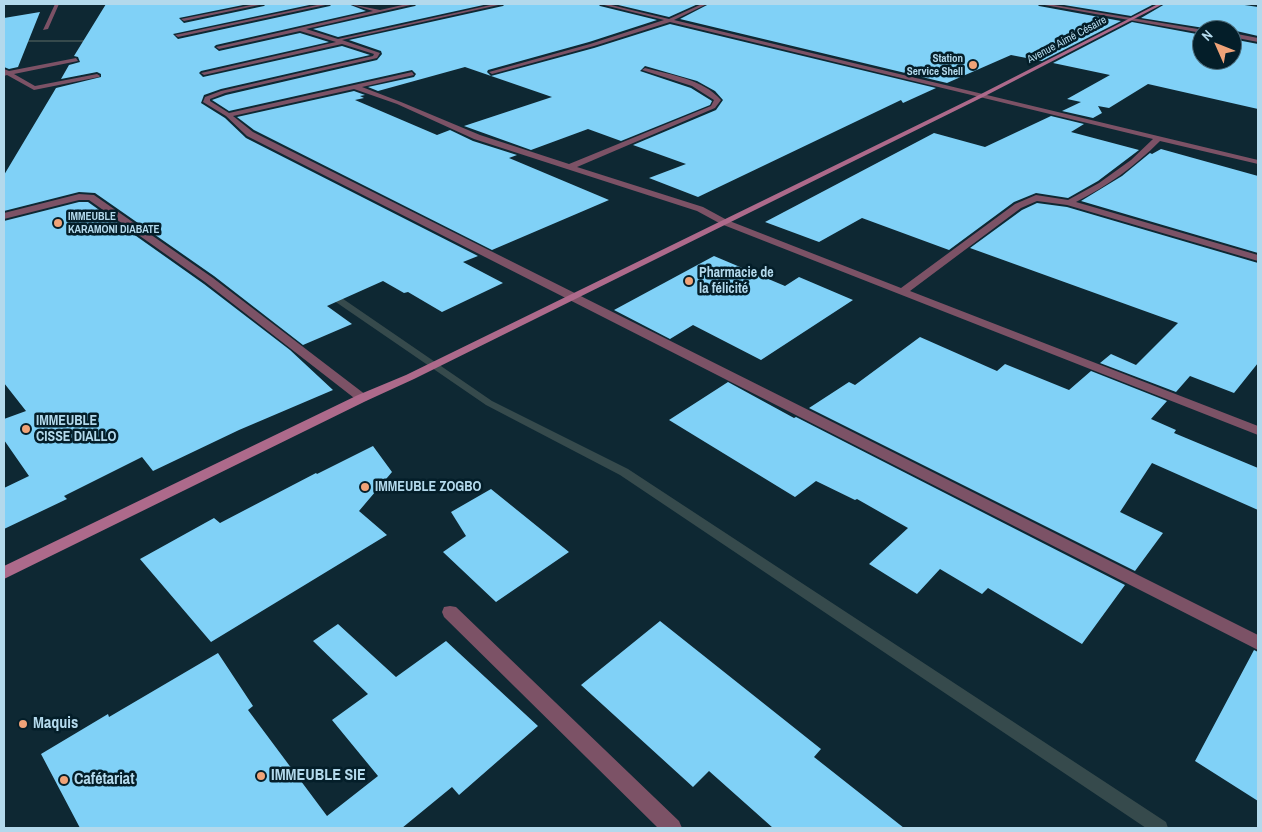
<!DOCTYPE html>
<html>
<head>
<meta charset="utf-8">
<style>
	body { margin:0 }
	#map { position:relative; width:1262px; height:832px; overflow:hidden; background:#0e2833; font-family:"Archivo Narrow",sans-serif }
	canvas { display:block }
	.frame { position:absolute; inset:0; border:5px solid #b3d9ec; pointer-events:none }
	.north { position:absolute; left:1192px; top:20px; width:50px; height:50px; box-sizing:border-box; background:#041e29; border:1px solid #4a6977; border-radius:50%; rotate:314deg; font-size:14px; font-weight:700; line-height:20px; text-align:center; color:#b3d9ec }
	.north::after { content:''; display:block; margin:auto; width:18px; height:22px; background:#f0a378; clip-path:polygon(50% 0,100% 100%,50% 72%,0 100%) }
</style>
</head>
<body>
<div id="map">
<canvas width="1262" height="832"></canvas>
<div class="frame"></div>
<div class="north">N</div>
</div>
<script>
const ctx = document.querySelector('canvas').getContext('2d');
ctx.lineJoin = 'round';
function paint(path, color) {
  ctx.fillStyle = color;
  ctx.fill(path, 'evenodd');
}
function stroke(path, color, width, dash) {
  ctx.strokeStyle = color;
  ctx.lineWidth = width;
  ctx.lineCap = dash ? 'butt' : 'round';
  ctx.setLineDash(dash || []);
  ctx.stroke(path);
}
function label(font, color, halo, rows, align = 'center') {
  ctx.font = font + ' "Archivo Narrow",sans-serif';
  ctx.lineWidth = 5;
  ctx.setLineDash([]);
  ctx.textBaseline = 'middle';
  ctx.strokeStyle = halo;
  ctx.fillStyle = color;
  for (const [text, x, y, turn = 0] of rows) {
    ctx.save();
    ctx.translate(x, y);
    ctx.rotate((+turn || 0) * Math.PI / 180);
    ctx.textAlign = isNaN(turn) ? turn : align;
    if (halo) ctx.strokeText(text, 0, 0);
    ctx.fillText(text, 0, 0);
    ctx.restore();
  }
}
paint(new Path2D(`
	M4,40H95L97,41L95,42H4Z
	M327,292H333L492,401L628,469L1166,822L1168,828H1146L620,475L486,405L327,296Z`), '#364a4c');
paint(new Path2D(`
	M106,4H248L179,18L184,23L264,6L266,4H314L173,34L178,39L330,6L332,4H348L366,11L216,45L214,47L219,51L300,33L329,42L201,71L199,73L203,77L342,46L370,55L221,89L204,95L201,103L225,118L246,138L478,256L463,262L503,283L442,312L408,292L404,293L383,281L327,306L352,324L303,345L214,276L95,193L79,192L4,211V175L56,88L101,77V74L97,72L61,79L69,65L80,62L78,57L74,56Z
	M417,4H488L338,37L313,29L415,6Z
	M505,4H598L600,6L657,20L589,42L488,70L487,72L491,76L594,48L670,24L936,88L903,103L901,100L698,197L649,178L686,164L633,145L716,110L723,100L715,91L697,81L645,66L640,71L691,88L712,101L710,105L621,141L588,129L531,150L464,126L552,97L465,67L378,91L368,87L414,77L416,74L412,70L229,111L212,100L226,95L377,60L382,54L381,51L349,40L503,6Z
	M614,4H698L669,17Z
	M709,4H1037L1039,6L1121,21L1042,61L1011,55L947,83L680,19Z
	M1058,4H1154L1131,16Z
	M1165,4H1238L1258,7V36L1232,30H1206L1204,28L1141,18Z
	M40,12L18,67L9,69L4,67V18Z
	M1132,22L1202,35V60H1232V39L1258,44V109L1148,84L1109,108L1098,106L1102,113L1093,118L1062,111L1081,102L1067,99L1110,75L1053,63Z
	M354,91L365,95L360,96L364,98L355,100L437,135L450,130L473,141L517,155L509,158L609,200L492,250L254,130L237,117Z
	M1051,116L1084,124L1071,132L1139,150L1098,181L1068,198L1036,193L1014,202L949,250L862,218L819,242L765,222L934,133L985,147Z
	M1161,149L1258,176V253L1081,201L1122,176L1150,153L1152,154Z
	M79,202H88L204,284L290,350L333,390L239,430L153,471L142,457L64,496L67,499L4,529V488L29,476L4,440V419L26,411L4,383V221Z
	M1037,203L1067,207L1258,263V363L1234,393L1190,376L1176,392L1100,363L1111,354L1136,365L1178,323L970,248L1022,210Z
	M714,256L785,286L799,277L853,300L761,360L693,325L670,339L614,310Z
	M920,337L997,371L1005,364L1069,390L1091,371L1167,401L1151,419L1176,430L1174,433L1258,468V510L1152,463L1120,512L1163,533L1135,571L809,408L849,382L855,385Z
	M728,382L794,418L796,417L1125,585L1082,644L988,588L982,594L940,569L917,594L869,564L908,528L857,499L855,500L816,481L795,497L669,420Z
	M373,446L392,472L359,511L387,535L211,642L140,559L214,518L220,523L316,473L317,474Z
	M491,489L569,552L496,602L443,552L466,536L451,512Z
	M660,621L821,749L814,757L904,828H773L709,771L693,787L581,685Z
	M338,624L396,677L446,641L538,726L459,795L452,787L402,828H80L41,754L108,714L109,717L218,653L253,706L248,710L327,816L378,776L332,720L368,694L313,641Z
	M1254,650L1258,652V801L1195,761Z`), '#80d1f7');
paint(new Path2D(`
	M55,4H59L48,29L43,30Z
	M256,4H264L184,21L181,19Z
	M322,4H330L178,37L175,35Z
	M350,4L380,10L407,4H415L306,29L338,39L495,4H503L342,40L380,53L377,58L225,93L210,99V101L229,113L412,72L414,75L362,87L401,102L480,135L569,164L711,106L714,100L692,86L642,70L645,68C671,75 703,79 721,100L715,108L577,167L703,207L727,220L901,288L1015,204L1036,195L1068,200L1099,183L1131,160L1153,139L670,22L594,46L492,74L489,72L590,44L664,20L600,4H607L669,19L702,4H707L674,20L1258,160V164L1160,141C1134,167 1109,185 1076,202L1258,255V261L1067,205L1037,201L1021,208L910,291L1258,426V435L721,224L697,211L474,139L397,104L354,89L233,116L253,132L1258,635V650L247,136L226,116L203,102L205,97L221,91L373,56L374,54L342,44L204,75L201,73L336,42L300,31L219,49L216,47L373,11Z
	M1039,4H1048L1204,30H1202V33Z
	M1232,33L1258,38V42L1232,37Z
	M76,58L78,61L14,74L35,86L97,74L100,76L99,77L34,90L7,75L4,76V69L9,71Z
	M79,194L94,195L213,278L366,395L368,398L366,401H358L205,282L89,200H79L4,219V213Z
	M450,606L456,607L679,821L682,828H658L444,617L442,612L444,607Z`), '#7c5266');
paint(new Path2D(`
	M1158,4H1163L985,96L414,379L366,401L4,579V566L358,395L406,375L981,94Z`), '#ad6a8b');
for (const [x, y, r, color] of [
	[973,65,5,"#f0a378"],
	[58,223,5,"#f0a378"],
	[689,281,5,"#f0a378"],
	[26,429,5,"#f0a378"],
	[365,487,5,"#f0a378"],
	[23,724,5,"#f0a378"],
	[261,776,5,"#f0a378"],
	[64,780,5,"#f0a378"]
]) {
  const dot = new Path2D();
  dot.arc(x, y, r, 0, 2 * Math.PI);
  ctx.fillStyle = color;
  ctx.fill(dot);
  stroke(dot, '#041e29', 2);
}
label('11px', '#b3d9ec', '#041e29', [
	["Avenue Aimé Césaire",1067,40,-28]
]);
label('bold 11px', '#b3d9ec', '#041e29', [
	["Station",963,59],
	["Service Shell",963,72],
	["IMMEUBLE",68,217,"left"],
	["KARAMONI DIABATE",68,230,"left"]
], 'right');
label('bold 14px', '#b3d9ec', '#041e29', [
	["Pharmacie de",699,273],
	["la félicité",699,289],
	["IMMEUBLE",36,421],
	["CISSE DIALLO",36,437],
	["IMMEUBLE ZOGBO",375,487]
], 'left');
label('bold 16px', '#b3d9ec', '#041e29', [
	["Maquis",33,724],
	["IMMEUBLE SIE",271,776],
	["Cafétariat",74,780]
], 'left');
</script>
</body>
</html>
